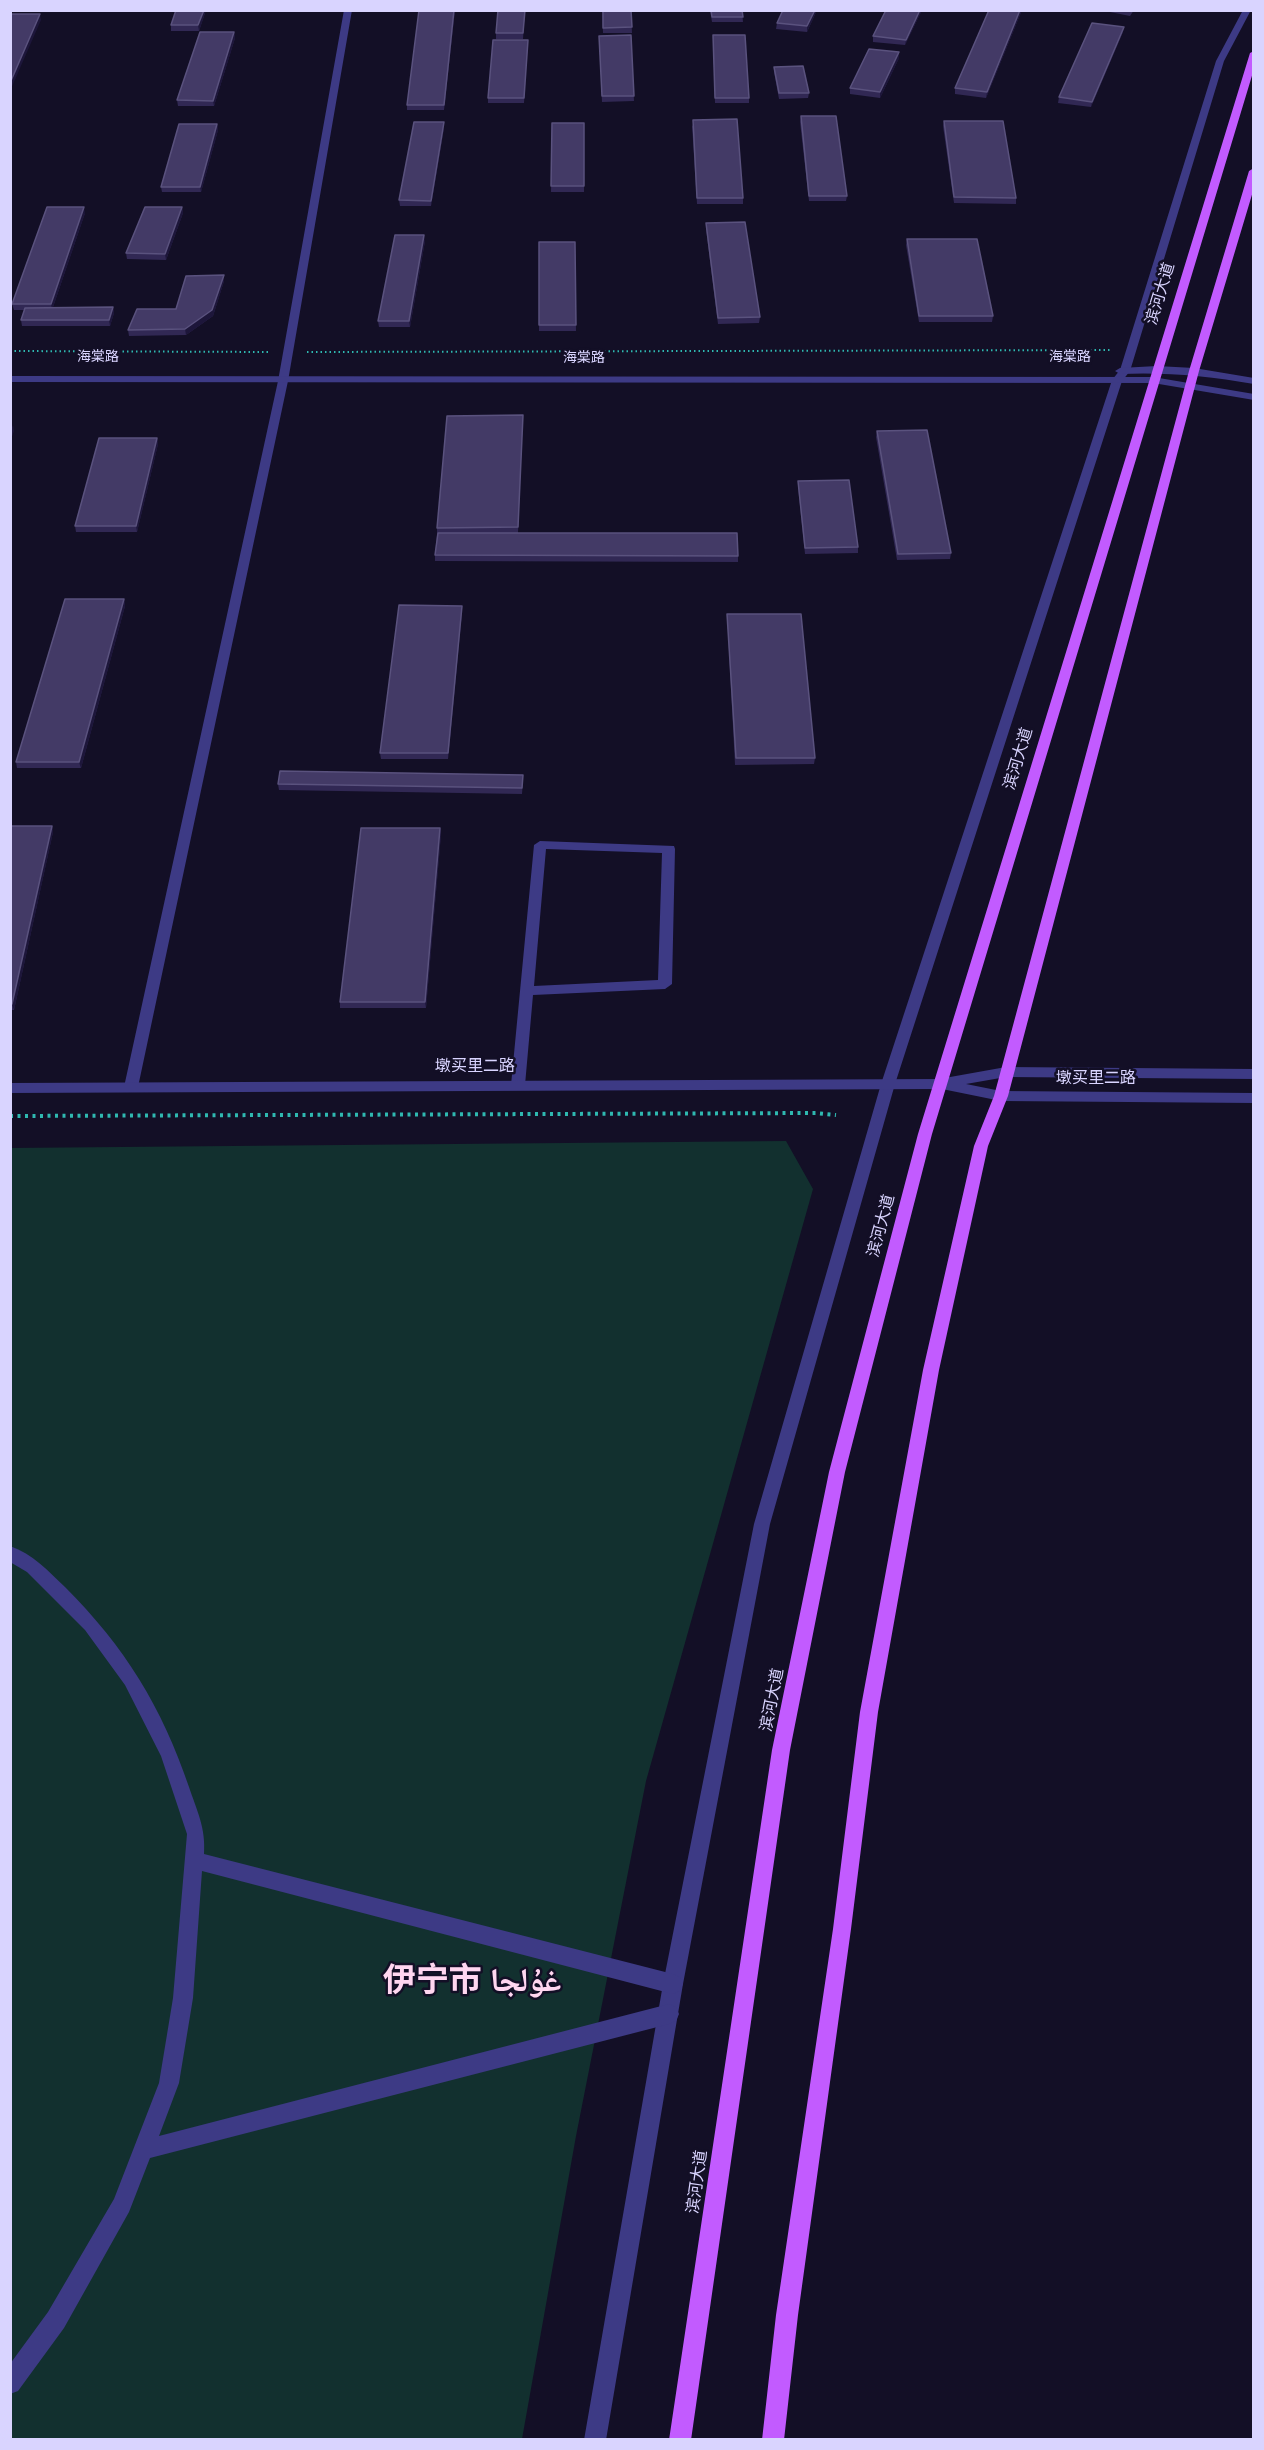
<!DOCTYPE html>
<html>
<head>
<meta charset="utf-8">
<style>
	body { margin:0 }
	#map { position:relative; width:1264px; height:2450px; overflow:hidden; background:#130f26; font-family:Roboto,sans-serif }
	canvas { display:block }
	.frame { position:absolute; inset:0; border:12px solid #d9d4ff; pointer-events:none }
</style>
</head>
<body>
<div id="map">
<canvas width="1264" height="2450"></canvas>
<div class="frame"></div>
</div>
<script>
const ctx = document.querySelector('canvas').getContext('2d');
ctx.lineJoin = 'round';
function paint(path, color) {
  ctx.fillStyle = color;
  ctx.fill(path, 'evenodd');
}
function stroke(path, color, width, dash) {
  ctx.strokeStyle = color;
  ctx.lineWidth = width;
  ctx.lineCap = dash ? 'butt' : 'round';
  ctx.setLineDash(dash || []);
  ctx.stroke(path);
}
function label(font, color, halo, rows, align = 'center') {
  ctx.font = font + ' Roboto,"Noto Naskh Arabic","Noto Sans SC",sans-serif';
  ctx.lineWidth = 5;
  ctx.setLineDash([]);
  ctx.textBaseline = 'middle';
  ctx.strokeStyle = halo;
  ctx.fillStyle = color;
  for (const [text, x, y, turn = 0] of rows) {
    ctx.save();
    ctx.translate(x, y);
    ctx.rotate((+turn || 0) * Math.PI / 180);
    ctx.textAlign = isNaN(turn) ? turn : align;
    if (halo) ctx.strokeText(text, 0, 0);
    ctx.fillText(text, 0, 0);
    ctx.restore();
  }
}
paint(new Path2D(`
	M786,1141L813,1189L646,1781L576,2136L522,2439H11L10,1148Z`), '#12302f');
stroke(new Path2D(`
	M10,351L269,352
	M307,352L1112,350`), '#2fb8b0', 2, [1.5, 3]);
stroke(new Path2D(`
	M10,1116L816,1113L836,1115`), '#2fb8b0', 4, [3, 4.5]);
paint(new Path2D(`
	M1243,10H1251L1224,61L1130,371L1122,381L895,1084L770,1524L683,1984L606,2440H584L663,1984L754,1524L881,1084L1112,380L1120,370L1216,61Z`), '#3d3a85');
paint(new Path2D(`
	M344,10H352L288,381L138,1087L131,1092L124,1087L278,381Z
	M540,841L674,846L675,849L672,984L665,989L533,995L525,1085L518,1090L511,1085L534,845ZM546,849L662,853L658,980L534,986Z
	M10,1546C33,1554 48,1571 65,1587C125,1647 162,1707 189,1787C197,1811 206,1828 204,1854L673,1974L680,1977L683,1984L680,1991L673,1994L202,1871L193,1998L179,2083L159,2136L669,2004L676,2007L679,2014L676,2021L669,2024L150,2158L129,2212L64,2328L18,2391L10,2394V2364L48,2312L114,2199L159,2083L173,1998L187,1834L161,1756L125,1685L85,1630L27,1572L10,1562Z`), '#3d3a85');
paint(new Path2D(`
	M1157,366L1194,368L1254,378V384C1208,376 1166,372 1120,374L1115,371L1120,368Z
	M10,376L1153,377L1254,394V400L1153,383L10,382Z
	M1006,1067L1254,1069V1079L1006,1077L966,1084L1001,1091L1254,1093V1103L1001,1101L942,1089L10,1093V1083L939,1079Z`), '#3d3a85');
paint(new Path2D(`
	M1254,51V69L932,1134L845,1472L790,1750L691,2440H669L772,1750L829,1472L918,1134L1250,53Z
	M1254,168V188L1199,371L1008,1096L988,1146L939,1370L878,1712L851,1929L798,2315L784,2440H762L776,2315L833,1929L860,1712L923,1370L974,1146L994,1096L1189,371L1249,171Z`), '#c25bff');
paint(new Path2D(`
	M206,10L199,31H171V25Z
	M419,10H455L444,110H407V105Z
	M525,10L523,39H496V33Z
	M602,10H631L632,33H603Z
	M710,10H742L743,22H712Z
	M817,10L807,32L776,29L777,23Z
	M886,10H922L905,45L873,42V36Z
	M989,10H1022L986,98L955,94V88Z
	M1100,10H1134L1130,16Z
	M234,32L235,38L214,106H178L177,100Z
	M1123,32L1091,107L1058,103L1059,97Z
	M631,35L634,101L602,102L599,36Z
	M528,40L524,103H488V98Z
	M713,40L749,98V103H715Z
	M899,58L880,98L850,94V88Z
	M774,67L809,93L808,98L779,99L774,72Z
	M801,116L847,196L846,201H809L800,122Z
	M944,121L1016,198V204L954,203L943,126Z
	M552,123H584V192H551Z
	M217,124L218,130L201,192H162L161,187Z
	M692,125L743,198V204H697Z
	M444,128L431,206H400L399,200Z
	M182,207L183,213L166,260L127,259L126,253Z
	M85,213L53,307H113L114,313L110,326H22L21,320L25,310H14L12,304Z
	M706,223L760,317L759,323L718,324L706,229Z
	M907,239L993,316L992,322H919L906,245Z
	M425,241L410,327H379L378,321Z
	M539,242H575L576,331H539Z
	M224,275V281L213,316L186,335L129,336L128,330L176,309Z
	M523,415L518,533L738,556V562L435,561V555L437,534V528Z
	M877,431L951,553L950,559L897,560L876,437Z
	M157,438L158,444L137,532H76L75,526Z
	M798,481L858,547V553L805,554L798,487Z
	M124,599L125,606L81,768H17L16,762Z
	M462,612L448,759H381L380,753Z
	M727,614L815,758L814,764L735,765Z
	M523,781L522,794L279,790L278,784Z
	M10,826H52L53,832L14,1010H10Z
	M440,828L441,834L426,1008H340V1002Z`), '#312854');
paint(new Path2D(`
	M204,10H206L199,31L198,25Z
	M454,10H455L444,110V105Z
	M815,10H817L807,32V26Z
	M920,10H922L905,45L906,40Z
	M1020,10H1022L986,98L987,92Z
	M40,14L41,20L10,91V83Z
	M1124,27L1123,32L1091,107L1092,102Z
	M234,32L235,38L214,106L213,101Z
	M899,52V58L880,98V92Z
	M444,122V128L431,206V201Z
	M217,124L218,130L201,192L200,187Z
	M84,207L85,213L52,310L51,304Z
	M182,207L183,213L166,260L165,254Z
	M424,235L425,241L410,327L409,321Z
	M224,275V281L213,316L186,335L185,329Z
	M113,307L114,313L110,326L109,320Z
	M13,425L14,431L10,442V431Z
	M157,438L158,444L137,532L136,526Z
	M124,599L125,606L81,768L79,762Z
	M462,606V612L448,759V753Z
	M52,826L53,832L14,1010L12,1004Z
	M440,828L441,834L426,1008L425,1002Z`), '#1d163a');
const building = new Path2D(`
	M176,10H204L198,25H171Z
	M419,10H454L444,105H407Z
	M498,10H525L523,33H496Z
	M603,10H631L632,27L603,28Z
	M711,10H742L743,17H712Z
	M783,10H815L807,26L777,23Z
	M886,10H920L906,40L873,36Z
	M989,10H1020L987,92L955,88Z
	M10,14H40L10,83Z
	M1092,23L1124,27L1092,102L1059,97Z
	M200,32H234L213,101L177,100Z
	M631,35L634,96H602L599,36Z
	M713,35H745L749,98H715Z
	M493,40H528L524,98H488Z
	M869,49L899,52L880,92L850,88Z
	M803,66L809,93H779L774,67Z
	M801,116H836L847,196H809Z
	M737,119L743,198H697L693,120Z
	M944,121H1003L1016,198L954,197Z
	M414,122H444L431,201L399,200Z
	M552,123H584V186H551Z
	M179,124H217L200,187H161Z
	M47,207H84L51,304H12Z
	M145,207H182L165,254L126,253Z
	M745,222L760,317L718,318L706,223Z
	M395,235H424L409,321H378Z
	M907,239H977L993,316H919Z
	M539,242H575L576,325H539Z
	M224,275L212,310L185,329L128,330L137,309H176L186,276Z
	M113,307L109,320H21L25,308Z
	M523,415L518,527L437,528L447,416Z
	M927,430L951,553L898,554L877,431Z
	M99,438H157L136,526H75Z
	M849,480L858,547L805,548L798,481Z
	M438,533H737L738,556L435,555Z
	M65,599H124L79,762H16Z
	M399,605L462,606L448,753H380Z
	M727,614H801L815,758H736Z
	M280,771L523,775L522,788L278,784Z
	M10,826H52L12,1004H10Z
	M361,828H440L425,1002H340Z`);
paint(building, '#433a66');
stroke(building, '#5a527e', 1.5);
label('14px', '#d9d4ff', '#130f26', [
	["海棠路",98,357],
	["海棠路",1070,357],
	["海棠路",584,358]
]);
label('16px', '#d9d4ff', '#130f26', [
	["滨河大道",1161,294,-73],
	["滨河大道",1019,759,-73],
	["墩买里二路",475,1067],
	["墩买里二路",1096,1079],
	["滨河大道",882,1226,-75],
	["滨河大道",773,1700,-79],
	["滨河大道",698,2182,-82]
]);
label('bold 33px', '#ffd6f0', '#130f26', [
	["伊宁市 غۇلجا",472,1983]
]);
</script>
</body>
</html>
